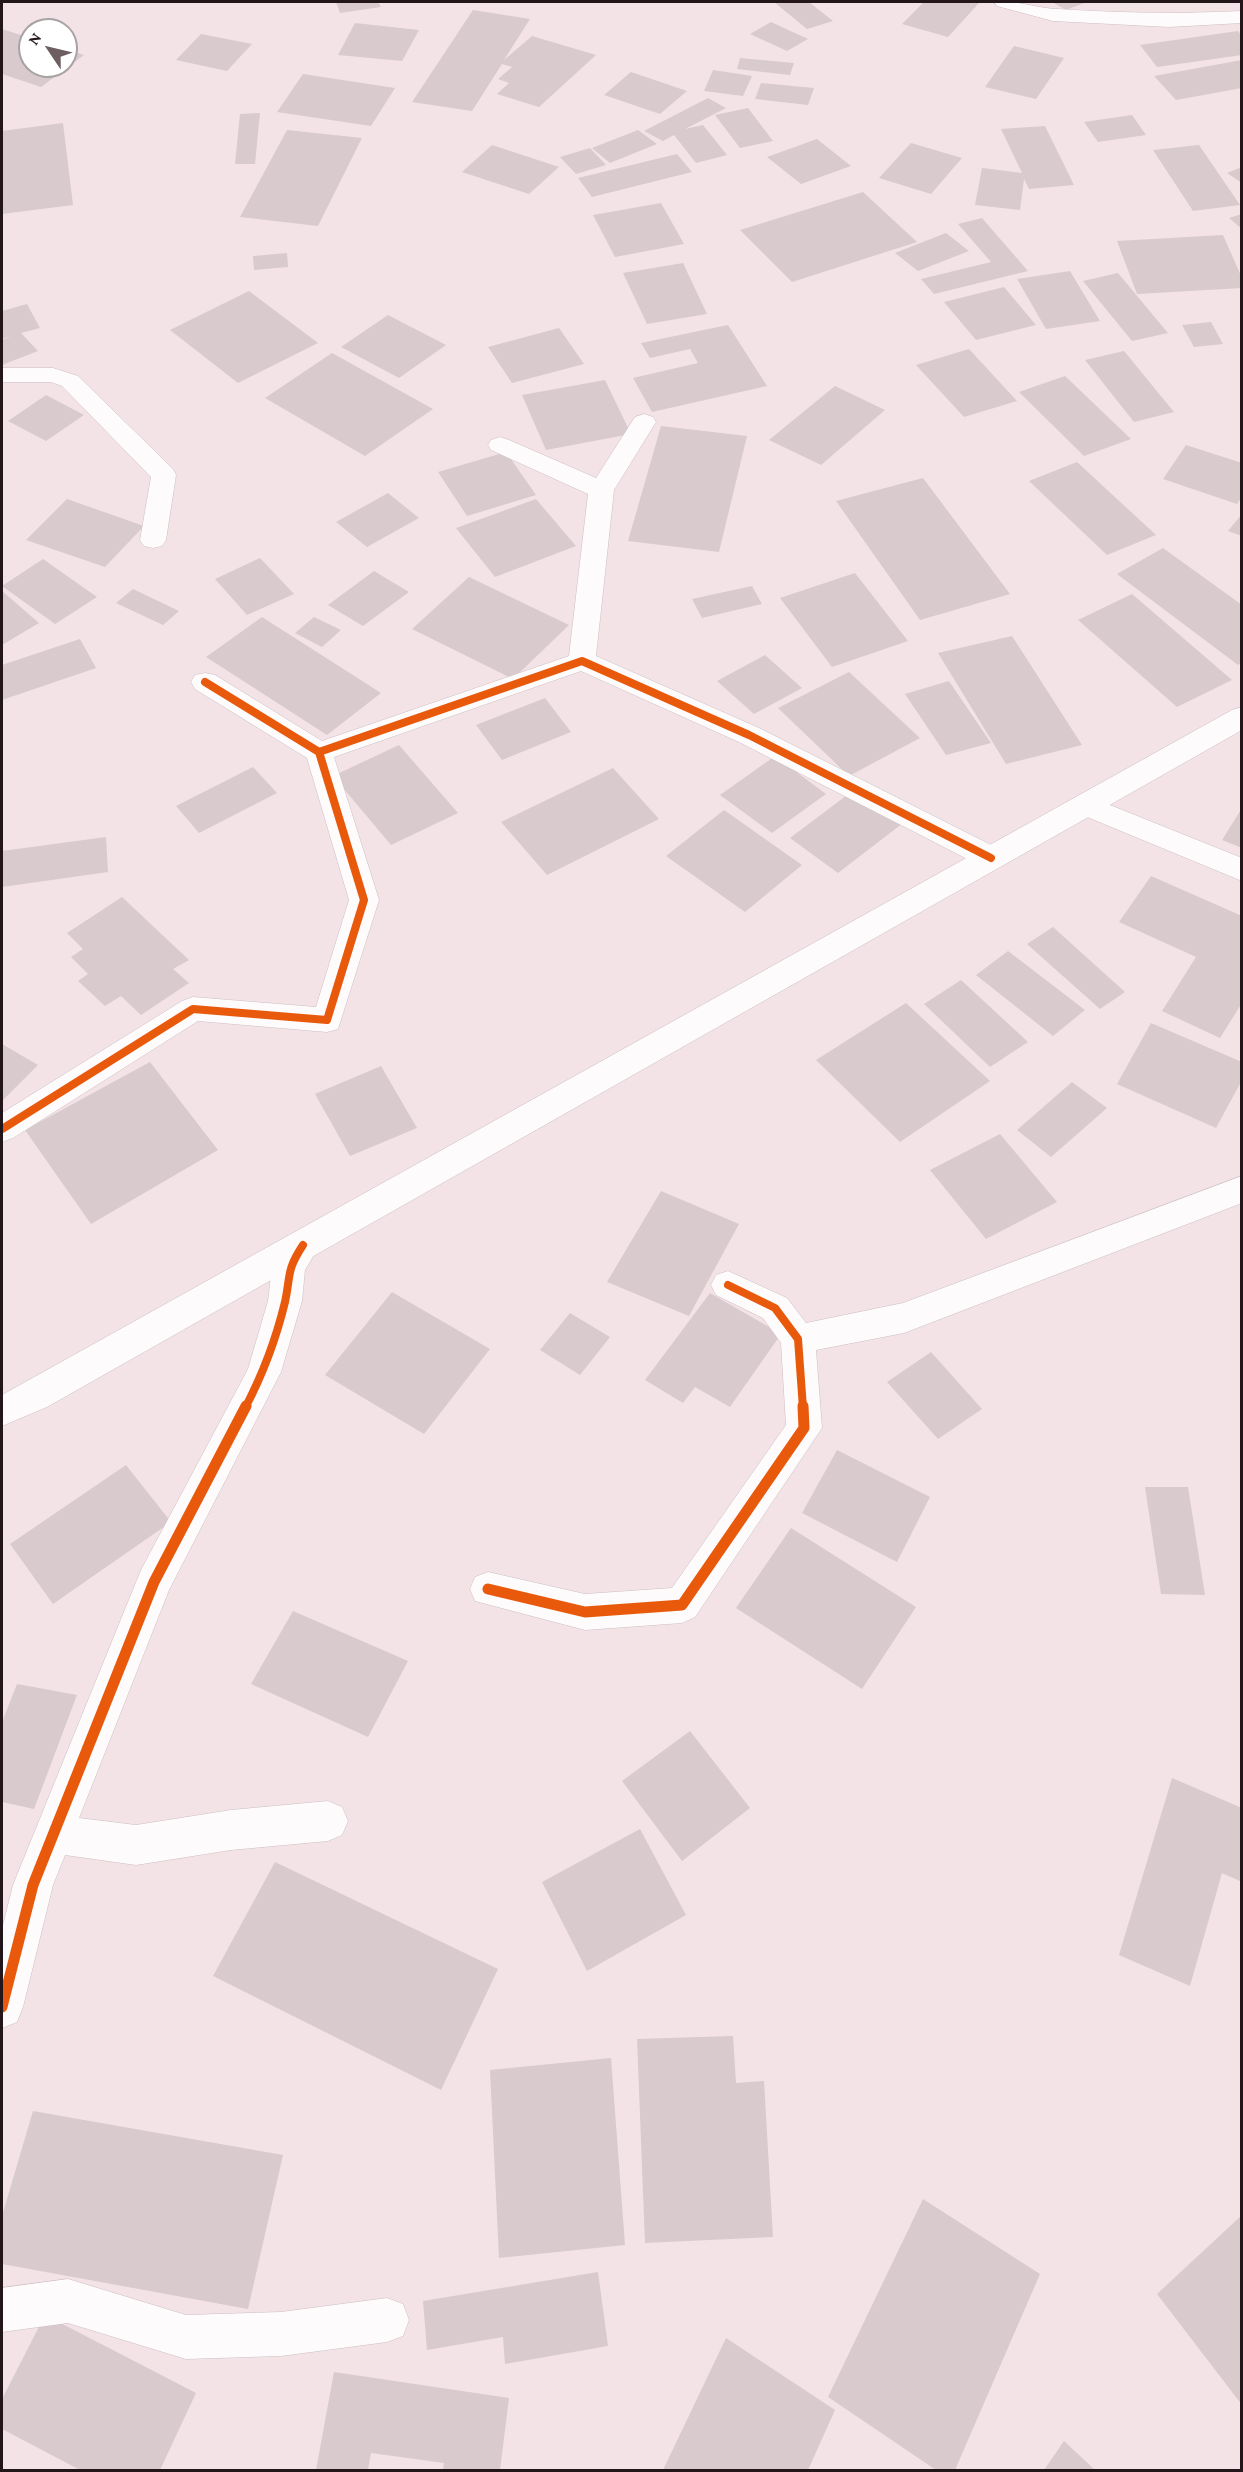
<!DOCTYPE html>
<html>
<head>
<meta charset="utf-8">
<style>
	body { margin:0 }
	#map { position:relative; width:1243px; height:2472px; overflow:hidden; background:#f3e3e6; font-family:"Crimson Pro",serif }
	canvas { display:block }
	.frame { position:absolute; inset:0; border:3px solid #23161a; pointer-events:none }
	.north { position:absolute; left:18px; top:18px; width:60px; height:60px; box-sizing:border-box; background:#fff; border:2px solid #a7a2a3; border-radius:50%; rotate:305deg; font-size:16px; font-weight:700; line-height:24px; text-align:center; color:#23161a }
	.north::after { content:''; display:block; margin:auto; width:21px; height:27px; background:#6c5e61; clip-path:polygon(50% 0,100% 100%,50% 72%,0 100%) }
</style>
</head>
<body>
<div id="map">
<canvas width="1243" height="2472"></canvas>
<div class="frame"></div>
<div class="north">N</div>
</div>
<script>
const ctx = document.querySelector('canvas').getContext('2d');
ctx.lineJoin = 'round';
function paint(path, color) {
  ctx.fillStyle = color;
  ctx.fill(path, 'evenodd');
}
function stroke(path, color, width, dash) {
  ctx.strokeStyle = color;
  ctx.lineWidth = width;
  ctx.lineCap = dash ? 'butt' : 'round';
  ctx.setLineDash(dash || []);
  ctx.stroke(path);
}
paint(new Path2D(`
	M336,2H378L381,7L340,13Z
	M774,2H809L833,21L807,29Z
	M924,2H972L979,3L948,37L902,24Z
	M1052,2H1087L1066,10Z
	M473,10L530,19L504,60L532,36L596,55L539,107L497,94L509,83L498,79L512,67L502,64L472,111L412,102Z
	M771,22L808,39L787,51L750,34Z
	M355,23L419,30L402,61L338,55Z
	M2,29L30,38V66H66V49L84,55L41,87L2,74Z
	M1238,31L1242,36V55L1157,67L1140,45Z
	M201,34L252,44L227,71L176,60Z
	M1014,46L1064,58L1036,99L985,87Z
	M740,58L794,63L790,75L737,69Z
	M1242,60V88L1176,100L1154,76Z
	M713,70L752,76L743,96L704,91Z
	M631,72L687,91L660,114L604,95Z
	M303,74L395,88L371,126L277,112Z
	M761,83L814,88L808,105L755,99Z
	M708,98L726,108L685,129L703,125L727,155L696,163L674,135L663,141L644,131Z
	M748,108L773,141L740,148L715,115Z
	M260,113L255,164H235L240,114Z
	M1132,115L1146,135L1098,142L1084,122Z
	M63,123L73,205L2,214V131Z
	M1045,126L1074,185L1029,189L1024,179L1020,210L975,205L982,168L1022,173L1001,129Z
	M287,130L362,138L318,226L240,217Z
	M638,130L657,144L610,163L592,148Z
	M817,139L851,166L801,184L767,157Z
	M911,143L962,158L931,194L879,178Z
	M492,145L559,167L529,194L462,172Z
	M1199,145L1240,205L1193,211L1153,150Z
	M590,148L606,165L576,174L560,157Z
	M677,154L692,172L592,197L578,178Z
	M1242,167V183L1227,173Z
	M863,192L917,242L792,282L740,230Z
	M661,203L684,244L615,257L593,215Z
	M1242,214V229L1229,218Z
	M982,218L1028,271L934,294L921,279L991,262L958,224Z
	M946,233L969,251L918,271L895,253Z
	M1223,235L1242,278V288L1137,294L1117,241Z
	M287,253L288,267L254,270L253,256Z
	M683,263L707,314L647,324L623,273Z
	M1070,271L1100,321L1046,329L1017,279Z
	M1118,273L1168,333L1132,341L1083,281Z
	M1004,287L1036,325L976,340L944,302Z
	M249,291L318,343L238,383L170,330Z
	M27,304L40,328L21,333L38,351L2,365V340L11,336L2,339V311Z
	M388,315L446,345L399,378L341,347Z
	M1211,322L1223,344L1194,347L1182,325Z
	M728,325L767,386L652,412L633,378L698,363L690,349L650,358L641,343Z
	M559,328L584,364L512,383L488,347Z
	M969,349L1017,401L964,417L916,365Z
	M1124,351L1174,412L1134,422L1085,360Z
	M332,353L433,409L365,456L265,398Z
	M1065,376L1131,439L1084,456L1019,392Z
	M605,380L631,434L546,450L522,395Z
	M835,386L885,410L821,465L769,440Z
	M46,395L84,415L46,441L8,421Z
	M661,426L747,436L719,552L628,541Z
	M1186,445L1242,463V497L1237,504L1163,479Z
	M506,452L536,495L467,516L438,472Z
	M1077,462L1156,535L1107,555L1029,481Z
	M923,478L1010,594L920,620L836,501Z
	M388,493L419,518L367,547L336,522Z
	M67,499L144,526L105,567L26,540Z
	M536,499L576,546L495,577L456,528Z
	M1242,514V536L1228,531Z
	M1163,548L1242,605V662L1238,665L1117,574Z
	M260,558L294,594L247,615L215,579Z
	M43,559L97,597L55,624L2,586Z
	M374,571L409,592L363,626L328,605Z
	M855,573L908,641L832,667L780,598Z
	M469,577L569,625L513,679L412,629Z
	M752,586L762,604L702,618L692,599Z
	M133,589L179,611L163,625L116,603Z
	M2,591L39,623L2,645Z
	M1132,594L1232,680L1177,707L1078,620Z
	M262,617L381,693L327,735L206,657Z
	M314,617L341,630L322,647L295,633Z
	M1012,636L1082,745L1006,764L938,653Z
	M80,639L96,668L2,700V665Z
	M765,655L802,688L754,714L717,681Z
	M849,672L920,738L849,776L778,708Z
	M949,681L991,743L946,755L905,694Z
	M545,698L571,732L502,760L476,725Z
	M399,745L458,813L391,845L333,776Z
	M775,756L826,794L772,833L720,795Z
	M253,767L277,793L199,833L176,806Z
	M613,768L659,819L547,875L501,822Z
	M855,789L903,823L838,873L790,838Z
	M1242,808V848L1222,840Z
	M724,810L802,865L745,912L666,856Z
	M106,837L108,872L2,887V851Z
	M1151,876L1242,916V1003L1220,1038L1162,1011L1196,957L1119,922Z
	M122,897L189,960L173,969L189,983L141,1015L121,996L105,1006L78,981L88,974L71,957L83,949L67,933Z
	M1053,927L1125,992L1100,1009L1027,944Z
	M1008,951L1085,1010L1053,1036L976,975Z
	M961,980L1028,1042L990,1067L924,1004Z
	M906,1003L990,1081L900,1142L816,1060Z
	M1151,1023L1242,1062V1080L1216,1128L1117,1084Z
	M2,1044L38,1065L2,1101Z
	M150,1062L218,1150L91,1224L25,1130Z
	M381,1066L417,1128L350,1156L315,1094Z
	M1072,1082L1107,1108L1051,1157L1017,1130Z
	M1000,1134L1057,1202L986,1239L930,1170Z
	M661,1191L739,1224L689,1316L607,1282Z
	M392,1292L490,1349L424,1434L325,1375Z
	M710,1293L781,1334L730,1407L695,1387L683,1403L645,1380Z
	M570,1313L610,1337L580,1375L540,1350Z
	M931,1352L982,1409L938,1439L887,1382Z
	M837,1450L930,1497L897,1562L802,1513Z
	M126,1465L171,1522L53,1604L10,1544Z
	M1145,1487H1188L1205,1595L1161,1594Z
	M791,1528L916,1607L862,1689L736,1608Z
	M293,1611L408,1661L368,1737L251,1684Z
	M17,1684L77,1695L34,1809L2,1802V1722Z
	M690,1731L750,1808L682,1861L622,1781Z
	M1172,1778L1242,1808V1882L1222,1873L1190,1986L1119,1955Z
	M640,1829L686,1915L587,1971L542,1882Z
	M275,1862L498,1969L441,2090L213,1976Z
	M733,2036L736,2083L764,2081L773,2237L645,2243L637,2039Z
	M611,2058L625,2245L499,2258L490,2070Z
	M33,2111L283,2155L248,2309L2,2264V2216Z
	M923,2199L1040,2274L955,2470H936L828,2397Z
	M1242,2215V2405L1157,2294Z
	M598,2272L608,2346L505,2364L503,2337L427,2350L423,2301Z
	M45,2315L196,2393L160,2470H80L2,2429V2399Z
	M726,2338L835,2410L808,2470H663Z
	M334,2372L509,2398L500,2470H443L444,2463L371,2453L368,2470H316Z
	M1064,2441L1095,2470H1044Z`), '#d8cacd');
const street = new Path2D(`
	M994,2C1019,0 1034,8 1057,9C1119,13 1180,14 1242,11V23L1169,27L1053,21L997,6Z
	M2,368H53L78,376L173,469L176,475L166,540L162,546L153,548L144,546L140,540L151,477L62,386L51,382H2Z
	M644,414L653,417L656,422L614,490L596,656L759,728L1001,850L1005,858L1001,866L991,869L981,866L739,742L581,671L334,757L379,900L338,1029L327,1032L198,1021L13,1138L2,1142V1113L182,1001L193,997L316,1007L349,900L307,758L195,689L191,682L195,675L205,673L215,675L322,741L569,656L588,494L491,450L488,445L491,440L500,437L509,440L596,478L635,417Z
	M1085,795L1242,858V881L1075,812L1071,805L1075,798Z
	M1242,1176V1203L904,1333L816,1350L822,1428L695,1617L682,1623L585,1630L475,1601L470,1589L475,1577L488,1572L585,1594L672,1588L786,1425L781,1343L763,1318L716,1295L711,1285L716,1275L728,1271L787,1298L806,1323L903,1303Z
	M303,1231L315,1235L320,1245L305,1270L302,1301L281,1372L169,1590L79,1818L136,1825L231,1810L328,1801L342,1807L348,1821L342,1835L328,1841L231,1850L136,1865L65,1855L53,1885L23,2007L17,2022L2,2028V1929L13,1885L141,1570L248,1369L268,1301L272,1267L291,1235Z
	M68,2279L186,2315L281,2312L387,2298L403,2304L409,2320L403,2336L387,2342L281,2356L186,2359L68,2323L2,2332V2288Z`);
const secondary = new Path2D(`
	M1242,707V730L47,1407L2,1426V1395L1232,710Z`);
stroke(street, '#ccbec2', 1);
stroke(secondary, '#ccbec2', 1);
paint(street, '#fdfbfb');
paint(secondary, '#fdfbfb');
stroke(new Path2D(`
	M319,752L582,661L749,735L991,858
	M2,1129L193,1009L327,1020L364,900L319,752L205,682
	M728,1285L775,1308L798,1339L803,1408
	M245,1408C263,1374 276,1339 285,1302C291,1274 286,1271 303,1245`), '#e8590c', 8);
stroke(new Path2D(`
	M488,1589L585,1612L682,1605L804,1428L803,1406
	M2,2007L33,1885L154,1582L246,1406`), '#e8590c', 11);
</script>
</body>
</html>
